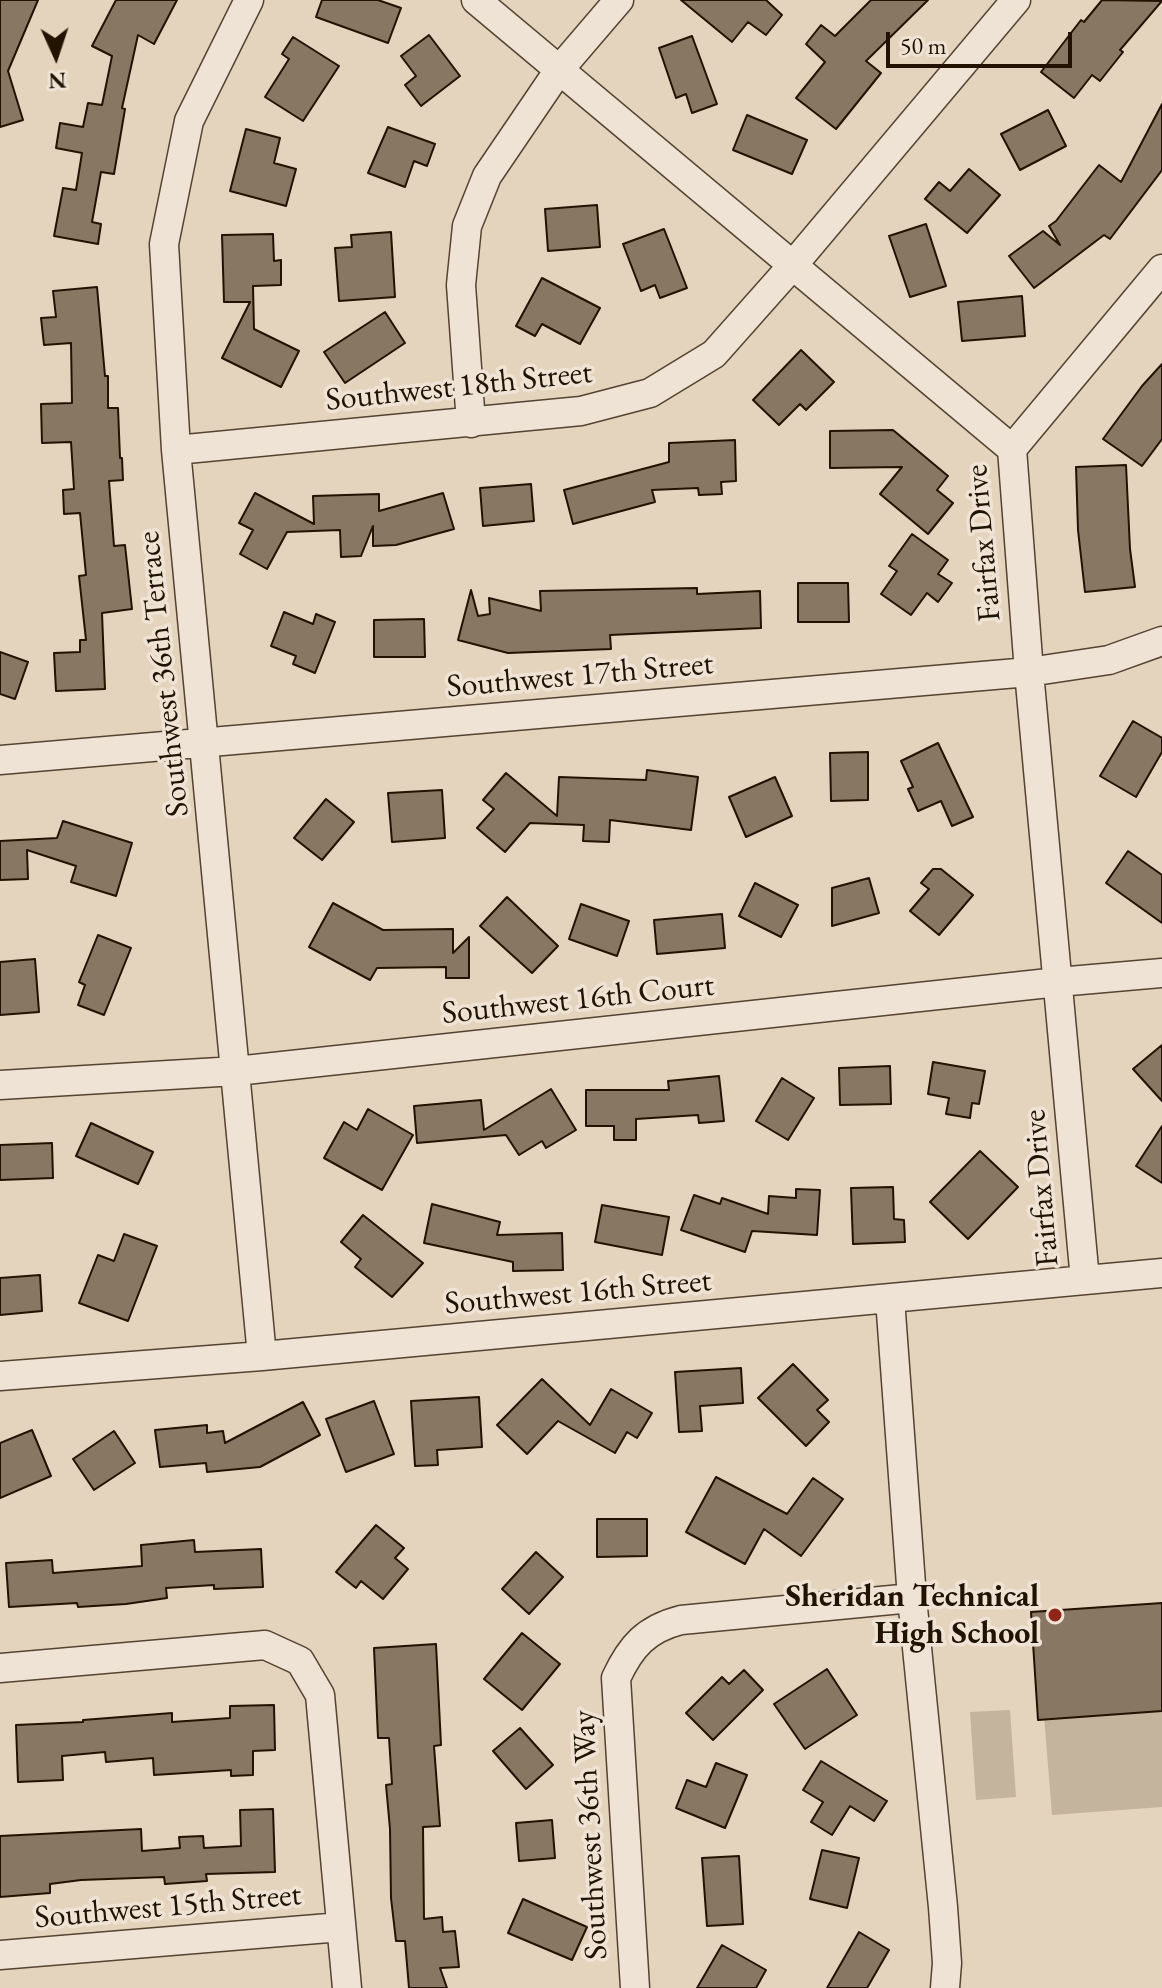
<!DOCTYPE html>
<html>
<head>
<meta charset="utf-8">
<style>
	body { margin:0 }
	#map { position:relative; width:1162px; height:1988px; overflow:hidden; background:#e5d4bd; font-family:"EB Garamond",serif }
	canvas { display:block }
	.north { position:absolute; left:16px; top:16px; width:80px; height:80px; -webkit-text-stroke:6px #eee3d4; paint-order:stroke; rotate:177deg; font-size:22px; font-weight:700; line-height:32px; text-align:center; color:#221301 }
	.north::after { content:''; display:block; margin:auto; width:28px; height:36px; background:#221301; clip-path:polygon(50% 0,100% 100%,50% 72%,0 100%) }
	.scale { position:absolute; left:886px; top:32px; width:186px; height:36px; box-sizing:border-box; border:4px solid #221301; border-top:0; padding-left:10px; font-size:24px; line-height:28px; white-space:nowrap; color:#221301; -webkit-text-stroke:6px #eee3d4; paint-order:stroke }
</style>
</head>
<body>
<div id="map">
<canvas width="1162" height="1988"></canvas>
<div class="north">N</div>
<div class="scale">50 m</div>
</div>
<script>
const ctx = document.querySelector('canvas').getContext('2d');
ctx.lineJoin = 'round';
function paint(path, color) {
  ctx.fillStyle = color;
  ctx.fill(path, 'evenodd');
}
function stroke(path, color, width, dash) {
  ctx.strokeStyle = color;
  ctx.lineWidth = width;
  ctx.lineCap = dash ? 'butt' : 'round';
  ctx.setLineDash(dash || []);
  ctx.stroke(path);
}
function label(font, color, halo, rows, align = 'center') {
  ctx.font = font + ' "EB Garamond",serif';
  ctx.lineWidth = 7;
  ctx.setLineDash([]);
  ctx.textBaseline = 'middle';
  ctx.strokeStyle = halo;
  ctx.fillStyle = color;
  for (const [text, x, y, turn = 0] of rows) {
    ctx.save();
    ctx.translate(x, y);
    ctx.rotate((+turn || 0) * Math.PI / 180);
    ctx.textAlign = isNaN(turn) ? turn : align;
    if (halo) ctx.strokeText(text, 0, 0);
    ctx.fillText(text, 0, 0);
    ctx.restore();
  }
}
paint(new Path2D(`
	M1162,1707V1807L1052,1815L1044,1716Z
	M1010,1710L1016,1797L976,1800L970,1712Z`), '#c4b39d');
const building = new Path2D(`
	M0,0H38L8,71L23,120L0,127Z
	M116,0H177L154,44L138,35L122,108L125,109L114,174L101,172L92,222L101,224L98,244L54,236L63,188L76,190L82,153L56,148L60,123L83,127L88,103L102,105L112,56L92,46Z
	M322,0H378L401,8L388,43L316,17Z
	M681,0H766L782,15L766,35L748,22L732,42Z
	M871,0H928L866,61L881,73L836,129L796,98L825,62L806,44L821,25L835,36Z
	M1102,0L1162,1L1120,50L1123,52L1100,81L1092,75L1074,98L1041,72L1081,20L1084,22Z
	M429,35L460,76L421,106L405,85L416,76L401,56Z
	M692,36L717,104L692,113L686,94L676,98L659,48Z
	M293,37L339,66L303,121L265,97L289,59L282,54Z
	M1162,104V170L1110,239L1104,235L1034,288L1009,256L1043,231L1060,245L1049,226L1056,221L1099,165L1121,182Z
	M1048,110L1066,146L1020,170L1001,134Z
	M747,115L807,140L792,174L733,150Z
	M388,127L435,144L427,166L414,161L405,187L368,173Z
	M246,129L280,138L274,163L296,169L286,206L230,191Z
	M969,169L1000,195L967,233L925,199L939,182L950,191Z
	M597,205L600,247L548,251L545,209Z
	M926,224L946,286L910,297L889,236Z
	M664,229L687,288L660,298L655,285L641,291L623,244Z
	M391,232L395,297L339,301L335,248L352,247L351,235Z
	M273,234L274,261L281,260V285L253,286L254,329L299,351L281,387L222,358L250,302H224L222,235Z
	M542,278L600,308L580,344L542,324L535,336L516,326Z
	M97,287L105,376H108V408H118L120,458H122L123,480L109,481L114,546L125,545L132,609L102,613L105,689L56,691L54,653L80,652V640H86L79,576L86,575L80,513L64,514L63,490L74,489L71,442L42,443L41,404L72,403L71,343L44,345L41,318L56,317L53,291Z
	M1022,296L1025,336L962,341L958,302Z
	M385,312L405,343L345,383L324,352Z
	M801,350L834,382L806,410L800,404L779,425L753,400Z
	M1162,364V439L1142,466L1103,439L1142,386Z
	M893,430L948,476L937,490L953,503L928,534L880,494L902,467L830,468V431Z
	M735,440L736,481L721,482L722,494L699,495L698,488L652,490L655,502L573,524L564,490L669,462V443Z
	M1126,465L1130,549L1135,587L1085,592L1078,530L1076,467Z
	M531,484L534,521L483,526L480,488Z
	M255,493L314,524L313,496L379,494V511L443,493L454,529L396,545L373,546V526L361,556L341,557L340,530L287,532L267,569L240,554L253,530L239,523Z
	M912,534L948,560L938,574L952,583L938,602L927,593L911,615L881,594L897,571L889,566Z
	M798,583H848L849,622H798Z
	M697,588V594L760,591L761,628L610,635L611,649L508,653L458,640L471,590L478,616L490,614L489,598L541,611L540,591Z
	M284,612L313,624L316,614L335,622L315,673L293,664L296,656L271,646Z
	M424,619L425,657H374V620Z
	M0,652L28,662L15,699L0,694Z
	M1133,721L1162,738V752L1136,797L1100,776Z
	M938,743L973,817L952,826L941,801L918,811L908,789L913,787L901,761Z
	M868,752V800L831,801L830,753Z
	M647,770L698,777L691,830L610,820L609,842L583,841L584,825L530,823L505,852L477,828L494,809L483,800L506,773L557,816L559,777L646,780Z
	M775,777L792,816L746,837L729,797Z
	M442,790L445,838L392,842L388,793Z
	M326,799L354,822L322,860L294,838Z
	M63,821L132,843L116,896L71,882L76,866L27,850L28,879L0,880V841L57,838Z
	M1128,851L1162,875V923L1106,883Z
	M933,869H941L973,895L939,935L910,911L929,889L921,883Z
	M869,878L879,913L832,926V888Z
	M755,883L798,905L781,937L739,916Z
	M507,897L558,946L532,973L480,926Z
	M333,903L383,930L453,929V953L469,937V978H446V967L377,968L370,980L309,947Z
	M581,904L629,921L617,956L569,939Z
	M722,914L725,948L657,954L654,920Z
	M98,935L131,948L104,1015L78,1005L85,985L79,982Z
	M35,959L39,1012L0,1015V962Z
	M1162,1045V1101L1133,1069Z
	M933,1062L985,1071L979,1104L972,1103L970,1118L946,1114L949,1098L928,1094Z
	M890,1066L891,1104L840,1105L839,1068Z
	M719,1076L724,1121L699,1123L698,1115L636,1119V1140H614V1126H586V1090H669L668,1081Z
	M782,1078L814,1098L788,1140L756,1121Z
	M551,1089L576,1130L546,1148L542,1141L519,1155L506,1135L417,1143L414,1106L481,1100L484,1130Z
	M368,1109L413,1135L382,1190L324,1158L344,1122L357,1130Z
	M91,1123L153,1152L138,1184L76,1156Z
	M1162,1126V1183L1136,1166Z
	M52,1143L53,1178L0,1180V1145Z
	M980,1151L1018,1187L968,1239L930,1202Z
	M893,1187L894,1219L904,1220L905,1242L853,1244L851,1188Z
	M796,1189L820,1190L817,1235L752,1231L745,1252L681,1230L694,1195L720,1204L722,1198L768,1214L769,1196L796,1198Z
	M432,1204L500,1222L497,1235L562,1233L563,1270L513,1271V1262L424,1243Z
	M602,1205L669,1217L662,1255L595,1242Z
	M363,1215L423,1263L392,1297L355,1267L361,1259L341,1242Z
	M124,1234L157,1246L128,1321L79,1303L98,1255L114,1261Z
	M40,1275L42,1311L0,1315V1278Z
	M793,1364L828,1400L817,1410L829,1422L806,1446L758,1398Z
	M741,1368L743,1403L700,1406L702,1431L679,1432L675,1372Z
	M542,1379L590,1425L611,1389L652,1413L637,1438L627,1432L615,1453L558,1421L527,1454L497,1425Z
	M479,1397L482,1447L437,1450L438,1465L415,1466L411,1401Z
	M374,1401L394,1454L346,1472L326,1419Z
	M303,1402L320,1435L260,1467L207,1472L206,1463L160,1467L155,1430L207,1425V1433L223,1431L225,1443Z
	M32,1430L51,1476L0,1498V1443Z
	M114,1431L135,1463L94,1490L73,1459Z
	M716,1477L787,1514L813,1478L843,1499L801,1556L764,1529L745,1564L686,1532Z
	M597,1519H647V1556L597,1557Z
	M376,1525L404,1548L395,1558L408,1569L383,1599L361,1581L356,1588L336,1572Z
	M194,1540L195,1552L261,1549L263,1587L214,1589V1585L166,1588L167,1598L126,1604L78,1607L77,1603L9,1607L6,1563L52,1560L53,1573L142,1566L141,1545Z
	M536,1552L563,1577L529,1614L502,1589Z
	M1162,1603V1711L1038,1720L1031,1612Z
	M522,1633L560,1664L522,1710L484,1679Z
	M436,1644L441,1745L434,1746L440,1826L423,1827L424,1919L442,1917L443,1932L455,1931L459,1967L440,1968L447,1988H409L405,1941H396L391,1898L390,1829L386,1785L392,1784L389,1738H378L374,1648Z
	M827,1669L857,1715L805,1749L774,1704Z
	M744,1670L763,1690L713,1740L686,1713L722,1677L729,1684Z
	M274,1705L275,1750L253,1751V1775L231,1776V1770L154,1775L153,1758L106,1762L105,1752L62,1756L63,1780L18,1782L16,1725L83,1722V1720L172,1713V1722L230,1718V1706Z
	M520,1728L553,1765L526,1789L493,1751Z
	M821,1761L887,1801L874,1821L850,1806L832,1835L811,1822L823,1802L803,1790Z
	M716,1763L747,1775L725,1828L676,1808L687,1780L706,1787Z
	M273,1809L275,1872L206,1874L207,1881L165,1884L164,1877L81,1880L50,1884V1893L0,1897V1836L141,1829L142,1851L180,1848L179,1837L203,1836L204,1848L241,1846L240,1810Z
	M552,1820L555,1858L519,1861L516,1823Z
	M822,1850L859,1858L847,1908L810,1899Z
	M739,1856L743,1924L707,1926L702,1858Z
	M523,1899L587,1927L572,1960L508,1933Z
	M859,1932L889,1950L867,1988H827Z
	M722,1945L766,1970L756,1988H697Z`);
paint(building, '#877763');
stroke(building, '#221301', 2);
const minor = new Path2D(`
	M249,0L189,121L164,244L176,450L262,1356
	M476,0L1012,449L1029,672L1085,1280
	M471,423L461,285L467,226L487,176L559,70L619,0
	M1012,449L1162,269
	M176,450L581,411L650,393L714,354L793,265L1016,0
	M0,760L1029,672L1109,660L1162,641
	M0,1085L236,1071L1058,982L1162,973
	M890,1299L912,1598L943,1907L947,1963L945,1988
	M0,1376L262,1356L1162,1273
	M0,1668L265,1645L300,1661L320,1695L347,1988
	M0,1955L341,1927
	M635,1988L616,1678C631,1646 646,1629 681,1620L912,1598`);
stroke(minor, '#534330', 31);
stroke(minor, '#eee3d4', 28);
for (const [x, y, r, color] of [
	[1055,1615,8,"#8f2418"]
]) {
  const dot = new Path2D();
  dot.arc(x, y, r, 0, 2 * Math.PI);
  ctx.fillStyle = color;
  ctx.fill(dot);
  stroke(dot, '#eee3d4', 3);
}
label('32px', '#221301', '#eee3d4', [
	["Southwest 18th Street",459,387,-6],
	["Fairfax Drive",984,543,-95],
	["Southwest 36th Terrace",164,674,-96],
	["Southwest 17th Street",580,676,-5],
	["Southwest 16th Court",578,1000,-6],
	["Fairfax Drive",1042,1188,-95],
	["Southwest 16th Street",578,1293,-5],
	["Southwest 36th Way",591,1835,-93],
	["Southwest 15th Street",168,1907,-5]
]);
label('bold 32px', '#221301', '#eee3d4', [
	["Sheridan Technical",1039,1597],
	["High School",1039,1634]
], 'right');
</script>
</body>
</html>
